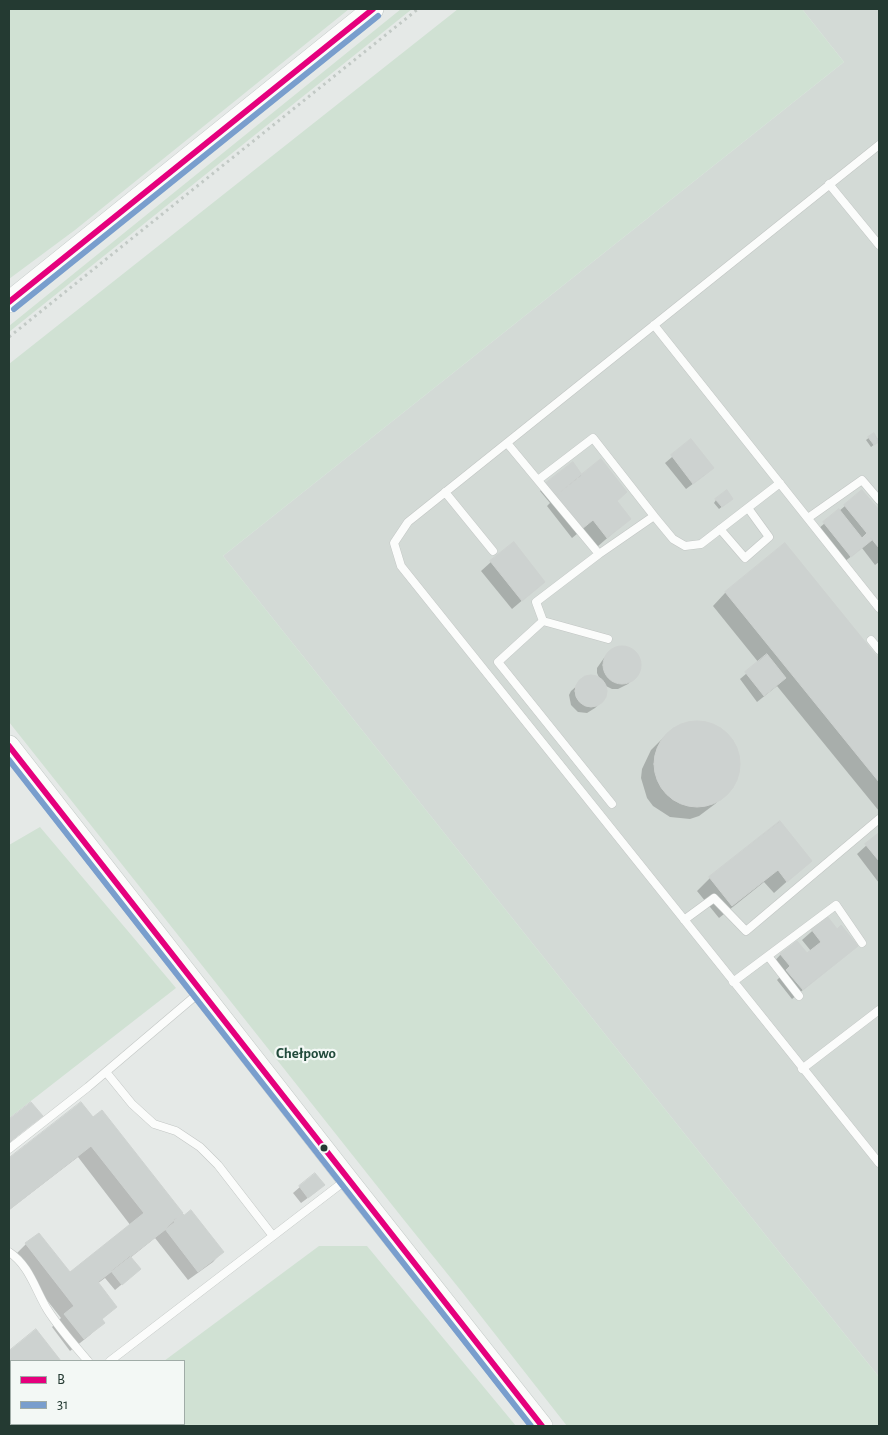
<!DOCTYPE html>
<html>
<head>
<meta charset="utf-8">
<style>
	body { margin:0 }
	#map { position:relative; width:888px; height:1435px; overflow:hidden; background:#e5e9e7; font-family:"Alegreya Sans",sans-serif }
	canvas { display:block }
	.frame { position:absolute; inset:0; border:10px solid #243a32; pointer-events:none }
	.legend { position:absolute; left:10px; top:1360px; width:175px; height:65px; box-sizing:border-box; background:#f3f8f5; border:1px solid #a0aca7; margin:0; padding:6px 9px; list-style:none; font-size:15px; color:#243a32 }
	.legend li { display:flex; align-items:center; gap:10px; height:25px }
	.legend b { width:25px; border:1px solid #a0aca7 }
</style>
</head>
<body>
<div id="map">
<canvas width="888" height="1435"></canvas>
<div class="frame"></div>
<ul class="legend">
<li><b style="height:6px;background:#e5007d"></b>B</li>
<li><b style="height:6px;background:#799ecd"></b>31</li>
</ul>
</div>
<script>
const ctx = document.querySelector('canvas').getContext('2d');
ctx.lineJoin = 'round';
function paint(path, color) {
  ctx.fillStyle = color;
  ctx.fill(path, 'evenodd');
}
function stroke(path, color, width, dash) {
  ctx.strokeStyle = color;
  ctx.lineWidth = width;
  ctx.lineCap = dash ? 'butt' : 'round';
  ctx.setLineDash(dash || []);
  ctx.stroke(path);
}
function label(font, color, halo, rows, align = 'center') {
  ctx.font = font + ' "Alegreya Sans",sans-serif';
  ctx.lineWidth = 4.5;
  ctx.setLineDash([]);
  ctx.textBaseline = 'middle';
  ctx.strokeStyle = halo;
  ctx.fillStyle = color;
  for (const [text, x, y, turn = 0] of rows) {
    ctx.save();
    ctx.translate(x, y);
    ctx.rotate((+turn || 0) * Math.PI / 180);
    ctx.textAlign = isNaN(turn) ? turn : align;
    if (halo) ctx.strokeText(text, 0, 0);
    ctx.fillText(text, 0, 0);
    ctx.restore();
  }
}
paint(new Path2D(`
	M802,9H879V1377L223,556L844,62Z`), '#d3dad6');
paint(new Path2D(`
	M9,9H349L75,230L9,279Z
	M401,9H412L9,332V326Z
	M458,9H802L844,62L223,556L879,1377V1426H567L462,1292L404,1220L9,722V364Z
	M40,827L176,988L9,1118V845Z
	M319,1246H367L516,1426H314L304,1425L301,1426H76L80,1424H184V1361H164Z`), '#d0e1d3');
paint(new Path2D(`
	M874,434L879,441L871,447L866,440Z
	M691,441L706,474L686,489L665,463Z
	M573,464L582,476L616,502L629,519L597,547L583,529L572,538L547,506L550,503L540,491Z
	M716,500L729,501L719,509L714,503Z
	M872,503L879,513V562L875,565L862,548L844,562L818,529L845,506Z
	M785,545L879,661V811L777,686L757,702L740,679L759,663L713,606L725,593Z
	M491,562L544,582L512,609L481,571Z
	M616,648H627L636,655L639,666L635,677L628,684L618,689H612L604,685L606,693L602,701L595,708L587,713L578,712L571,705L569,695L571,691L586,678H596L601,682L597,673V668L604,658Z
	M690,722L710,724L727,735L737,752L738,772L729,790L715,804L699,816L690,819L670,817L653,806L647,798L641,778L642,769L651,750L664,737L681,725Z
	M779,822L810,861L774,893L764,882L719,918L697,891L710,878Z
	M879,834V883L857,854Z
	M827,918L837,931L856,946L792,999L777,980L781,976L772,964L781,954L806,955L811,951L802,940Z
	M31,1103L41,1116L9,1143V1120Z
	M81,1104L181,1213L222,1252L213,1262L188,1280L155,1238L130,1258L133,1275L115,1290L105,1278L97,1284L115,1307L101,1320L103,1322L90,1335L70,1351L52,1327L61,1318L13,1257L26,1244L69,1274L131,1226L78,1157L9,1210V1161Z
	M315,1174L317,1191L301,1203L293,1193Z
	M36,1331L59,1361H11V1424H14L9,1426V1353Z`), '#0003');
const building = new Path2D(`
	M874,433L879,442L874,445L868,437Z
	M691,439L714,468L693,484L671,455Z
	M601,459L627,492L617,501L631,519L607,538L593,520L582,529L555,496Z
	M573,462L582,475L555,496L546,483Z
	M727,490L733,499L722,507L715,499Z
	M862,490L879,510V548L844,505Z
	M839,509L862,538L867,533L872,540L851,557L823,522Z
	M514,542L545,582L522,601L490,561Z
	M785,543L879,659V782L725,592Z
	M603 665a19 19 0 1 1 38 0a19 19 0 1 1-38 0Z
	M767,654L786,678L764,696L745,672Z
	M575 691a16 16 0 1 1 32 0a16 16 0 1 1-32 0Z
	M654 764a43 43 0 1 1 86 0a43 43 0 1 1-86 0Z
	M780,821L812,861L787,882L778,870L732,906L709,877Z
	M879,833V861L865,844Z
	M827,916L837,929L841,925L858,946L803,990L786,970L790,966L780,954L797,941L807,953L821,942L811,929Z
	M31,1102L43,1116L9,1142V1119Z
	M81,1102L93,1117L102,1110L183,1213L173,1220L175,1222L98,1282L117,1307L102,1319L105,1323L84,1339L64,1314L74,1306L25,1243L39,1233L70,1272L144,1213L91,1146L9,1210V1158Z
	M315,1173L325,1185L308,1198L299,1186Z
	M191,1210L224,1252L198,1272L165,1229L182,1213L184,1215Z
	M130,1256L141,1269L122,1285L111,1271Z
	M36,1329L61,1361H11V1424H13L9,1426V1351Z`);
paint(building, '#cdd2d0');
stroke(building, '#ced2d0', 1);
const lane = new Path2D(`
	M879,145L408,522L394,543L401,566L879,1163
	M829,184L879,245
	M654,325L879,608
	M507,443L599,554L536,602L543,621L498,662L612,804
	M538,480L593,438L654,516L599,554
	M445,492L493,551
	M654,516L673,539L685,546L701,544L780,483
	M808,518L862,480L879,500
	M720,529L745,558L769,537L748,508
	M543,621L608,639
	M871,640L879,650
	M684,920L714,898L746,931L879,819
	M768,956L799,996
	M733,982L836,905L862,943
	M802,1069L879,1010
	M106,1072L132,1104L154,1124L176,1131L200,1147L218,1165L273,1236
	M9,1149L88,1087L200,992
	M9,1252C29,1265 35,1289 47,1309C59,1328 74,1345 88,1361
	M110,1361L346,1180
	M26,1426L29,1424`);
const secondary = new Path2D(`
	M9,302L373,9
	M9,746L347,1179L542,1426`);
stroke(lane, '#c2c6c4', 9);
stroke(secondary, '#c0c7c4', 22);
stroke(new Path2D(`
	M9,337L418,9`), '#c2c9c5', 3, [2.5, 4]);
stroke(lane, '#fbfcfb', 8);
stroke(secondary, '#fbfcfb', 21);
stroke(new Path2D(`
	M9,302L373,9
	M9,746L542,1426`), '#e5007d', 6);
stroke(new Path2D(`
	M14,309L378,16
	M9,760L531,1426`), '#799ecd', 6);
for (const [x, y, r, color] of [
	[324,1148,4.5,"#243a32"]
]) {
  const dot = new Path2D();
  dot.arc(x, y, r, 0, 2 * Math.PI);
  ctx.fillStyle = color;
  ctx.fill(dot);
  stroke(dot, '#f3f8f5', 2);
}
label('bold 15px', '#224b3c', '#f3f8f5', [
	["Chełpowo",306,1053]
]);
</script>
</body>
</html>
